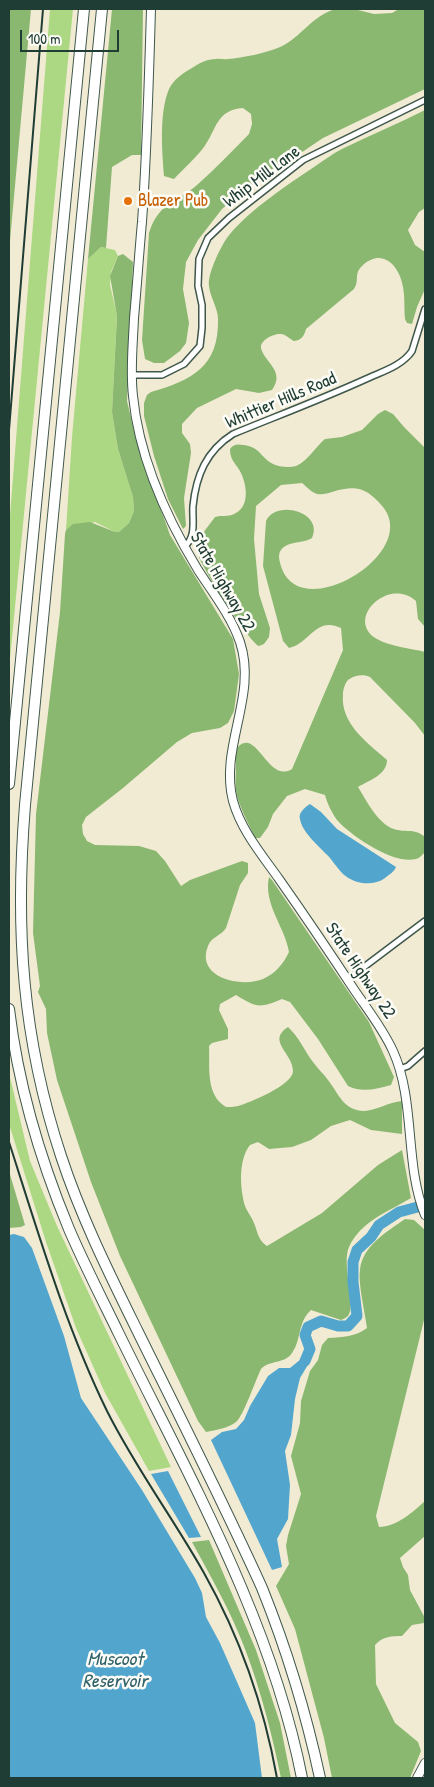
<!DOCTYPE html>
<html>
<head>
<meta charset="utf-8">
<style>
	body { margin:0 }
	#map { position:relative; width:434px; height:1787px; overflow:hidden; background:#f2ebd3; font-family:"Patrick Hand",sans-serif }
	canvas { display:block }
	.frame { position:absolute; inset:0; border:10px solid #1f3d34; pointer-events:none }
	.scale { position:absolute; left:20px; top:30px; width:99px; height:22px; box-sizing:border-box; border:2px solid #1f3d34; border-top:0; padding-left:6px; font-size:15px; line-height:18px; white-space:nowrap; color:#1f3d34; -webkit-text-stroke:4px #fdfcf7; paint-order:stroke }
</style>
</head>
<body>
<div id="map">
<canvas width="434" height="1787"></canvas>
<div class="frame"></div>
<div class="scale">100 m</div>
</div>
<script>
const ctx = document.querySelector('canvas').getContext('2d');
ctx.lineJoin = 'round';
function paint(path, color) {
  ctx.fillStyle = color;
  ctx.fill(path, 'evenodd');
}
function stroke(path, color, width, dash) {
  ctx.strokeStyle = color;
  ctx.lineWidth = width;
  ctx.lineCap = dash ? 'butt' : 'round';
  ctx.setLineDash(dash || []);
  ctx.stroke(path);
}
function label(font, color, halo, rows, align = 'center') {
  ctx.font = font + ' "Patrick Hand",sans-serif';
  ctx.lineWidth = 5;
  ctx.setLineDash([]);
  ctx.textBaseline = 'middle';
  ctx.strokeStyle = halo;
  ctx.fillStyle = color;
  for (const [text, x, y, turn = 0] of rows) {
    ctx.save();
    ctx.translate(x, y);
    ctx.rotate((+turn || 0) * Math.PI / 180);
    ctx.textAlign = isNaN(turn) ? turn : align;
    if (halo) ctx.strokeText(text, 0, 0);
    ctx.fillText(text, 0, 0);
    ctx.restore();
  }
}
paint(new Path2D(`
	M50,9H73L9,669V528Z
	M101,247L115,250L118,256L111,272L110,285L117,315L112,412L118,449L133,497L134,511L129,523L119,532H115L95,522L66,530L72,437L88,259Z
	M9,1073L30,1161L57,1226L171,1467L149,1471L105,1393L76,1328L46,1242L9,1124Z`), '#add883');
paint(new Path2D(`
	M9,9H31L9,252Z
	M112,9H143L141,155H132L112,167L106,248L101,247L88,259Z
	M336,9H354L374,14L392,13L399,9H425V89L323,138L237,196L222,209L198,240L186,262L183,289L189,323L186,343L180,351L164,363H154L145,359L142,340L149,233C159,202 176,203 197,185C215,169 232,151 249,134L252,124L251,114L243,108C216,110 217,129 204,147C196,158 184,168 174,179L164,176C162,150 159,113 169,89C174,79 183,73 192,68C199,63 207,59 216,59C220,58 224,60 228,59C242,58 266,53 280,47C301,38 312,15 336,9Z
	M425,110V208L419,212L408,230L415,245L425,252V289L417,307L412,324L407,323L405,319C404,308 405,298 403,287C400,267 383,247 363,265C353,274 360,280 354,289L306,329C304,336 302,340 294,341C290,339 285,334 281,334C274,333 260,340 261,348C264,362 286,371 272,390L259,393L236,389L197,408L182,424V433L190,444L191,453L184,498L186,526L183,529L168,499L154,456L144,416V403L147,395L151,392C192,380 219,367 218,319C218,308 210,297 209,286C207,274 222,243 230,234C251,209 287,185 314,167C323,161 332,154 342,149C370,135 398,124 425,110Z
	M123,254L133,262L127,401L136,439L170,535L233,639L239,674L234,711L228,723L220,728L192,733L177,742L123,788L86,817L82,825L83,834L87,841L95,845L139,846L156,851L165,861L181,886L190,880L242,861L248,863V873L240,885L226,928C221,936 211,937 208,946C195,978 242,988 263,979C275,974 284,963 289,952C285,927 263,904 269,877L272,880L369,1022L394,1077L391,1085C377,1089 362,1093 348,1086L318,1039L290,1002L282,999C259,1009 256,1007 236,995L220,1004L219,1010L228,1029V1039L212,1043L209,1046C210,1066 205,1095 226,1107C230,1107 234,1107 238,1106C249,1103 293,1085 293,1071C293,1053 266,1041 288,1027C299,1037 304,1050 313,1062C317,1068 323,1073 328,1080C339,1094 343,1110 364,1111C375,1111 389,1102 402,1101V1134L371,1130L350,1120L331,1126L311,1140L292,1147L269,1149L258,1142L250,1145C238,1160 240,1189 245,1206C247,1212 252,1217 254,1223C258,1233 258,1240 267,1246L322,1213L378,1165L402,1150L411,1198C388,1212 361,1221 349,1247C341,1265 357,1305 348,1316C346,1318 343,1319 341,1320L311,1310C297,1323 302,1339 292,1353C285,1364 269,1360 261,1369C256,1379 243,1417 236,1422C229,1428 216,1430 206,1432L198,1421L120,1256L91,1182L57,1080L47,1033L46,1009L38,992L40,986L33,933L36,814L60,612L65,534L66,530L73,524L90,522L115,532H119L129,523L134,511L133,497L118,449L112,412L117,316L110,276L118,256Z
	M385,410L393,414L404,427L425,448V627L418,619L416,601C388,576 344,620 377,639C391,647 410,648 425,652V736L415,723L370,677C364,674 354,675 348,680C345,683 343,690 343,694C340,724 368,743 387,760C387,775 368,781 358,787C366,800 379,825 394,829C406,833 413,828 424,836L425,852C422,855 420,858 416,859C394,865 351,836 337,820C332,813 327,803 325,795L305,789L287,796L273,814L268,827L260,838H255C249,824 238,805 236,791C235,783 236,773 236,764C236,759 234,750 239,746C257,729 269,784 292,769L343,650L341,628C316,616 310,643 289,648L283,641L263,566L266,521C276,499 324,512 312,538C303,544 289,540 281,550C277,555 280,563 282,569C303,624 420,553 383,507C366,487 356,485 332,492C328,493 323,495 317,494C311,492 307,487 302,483L281,485L256,506L254,539L259,594L270,628L269,637L264,644L259,646C249,642 198,563 197,551C195,540 209,526 215,517C221,515 228,517 234,514C250,507 247,486 241,473C236,463 230,461 230,449C234,444 237,444 244,445C260,447 261,458 273,464C279,467 289,468 296,466C308,461 315,447 325,439L342,437L362,430L378,414Z
	M9,1171L25,1225L21,1227L9,1228Z
	M405,1219L414,1220L425,1230V1316L376,1516L379,1527C396,1527 413,1512 425,1501V1536L400,1558L403,1567L408,1575L410,1590L425,1618L424,1623L412,1625L402,1636C392,1636 383,1636 375,1645L376,1684L395,1723L418,1742L421,1751L410,1778H332L324,1738L295,1629L276,1586L289,1564L286,1546L288,1535L301,1494L291,1456L300,1423L301,1401L310,1371L318,1360L322,1345L328,1338C343,1337 355,1337 367,1328C365,1312 358,1284 360,1270C362,1246 388,1231 405,1219Z
	M209,1540L256,1650L280,1723L291,1778H281C272,1734 261,1691 245,1649C231,1612 211,1577 192,1542Z`), '#8ab871');
paint(new Path2D(`
	M310,804L321,812L337,829L396,867C394,872 390,874 385,878C373,887 354,884 343,874C336,867 332,859 325,853C317,844 302,832 300,819C298,813 305,807 310,804Z
	M14,1234L24,1237L32,1248L64,1336L81,1398L142,1490L195,1578L202,1593L206,1617L220,1643L255,1723L262,1778H9V1235Z
	M301,1359L309,1363L300,1378L295,1399L291,1435L285,1451L290,1485L288,1519L277,1539L282,1567L272,1570L211,1440L222,1432L236,1429L244,1420L250,1406L268,1376L279,1368H290Z
	M168,1471L201,1537L189,1538L151,1474Z`), '#52a6ce');
stroke(new Path2D(`
	M305,1361L310,1349L305,1335L308,1327L321,1321L338,1326H348L357,1316L353,1282V1262L357,1250L371,1237L379,1225L399,1212L425,1205`), '#52a6ce', 11);
const street = new Path2D(`
	M132,375H162L184,364L200,346L202,328V305L198,286L199,259L208,238L229,218L303,160L425,100
	M184,547C197,537 192,520 193,506C196,476 206,451 233,434C277,416 322,399 366,379C381,372 402,366 412,351L425,309
	M348,979L425,921
	M400,1069L408,1066L425,1051`);
const secondary = new Path2D(`
	M151,9C149,80 147,151 142,222C139,254 137,286 134,318C133,344 130,370 133,396C139,458 166,517 198,570C213,593 231,616 240,642C258,696 219,747 233,801C241,830 262,855 279,879C305,916 330,953 355,991C368,1010 383,1029 393,1051C416,1102 404,1163 425,1215
	M417,1778L425,1763`);
const highway = new Path2D(`
	M102,9L25,805C15,929 22,1038 61,1156C81,1217 110,1275 138,1332C180,1417 223,1502 262,1588C287,1650 306,1713 320,1778
	M9,784L84,9
	M9,1009C18,1084 40,1159 69,1229C84,1264 102,1299 119,1334C189,1477 271,1620 302,1778`);
stroke(street, '#3f574c', 8);
stroke(secondary, '#3f574c', 10);
stroke(highway, '#3f574c', 12);
stroke(street, '#fff', 5);
stroke(secondary, '#fff', 8);
stroke(highway, '#fff', 10);
stroke(new Path2D(`
	M9,430L43,9
	M9,1142C38,1232 65,1325 107,1411C135,1467 173,1518 204,1573C240,1637 264,1706 277,1778`), '#1f3d34', 2);
for (const [x, y, r, color] of [
	[128,201,5,"#e8710a"]
]) {
  const dot = new Path2D();
  dot.arc(x, y, r, 0, 2 * Math.PI);
  ctx.fillStyle = color;
  ctx.fill(dot);
  stroke(dot, '#fdfcf7', 2);
}
label('18px', '#1f3d34', '#fdfcf7', [
	["Whip Mill Lane",262,177,-37],
	["Whittier Hills Road",281,401,-23],
	["State Highway 22",222,582,60],
	["State Highway 22",360,971,56]
]);
label('18px', '#c56008', '#fdfcf7', [
	["Blazer Pub",138,201]
], 'left');
label('italic 19px', '#31626a', '#fdfcf7', [
	["Muscoot",115,1660],
	["Reservoir",115,1682]
]);
</script>
</body>
</html>
